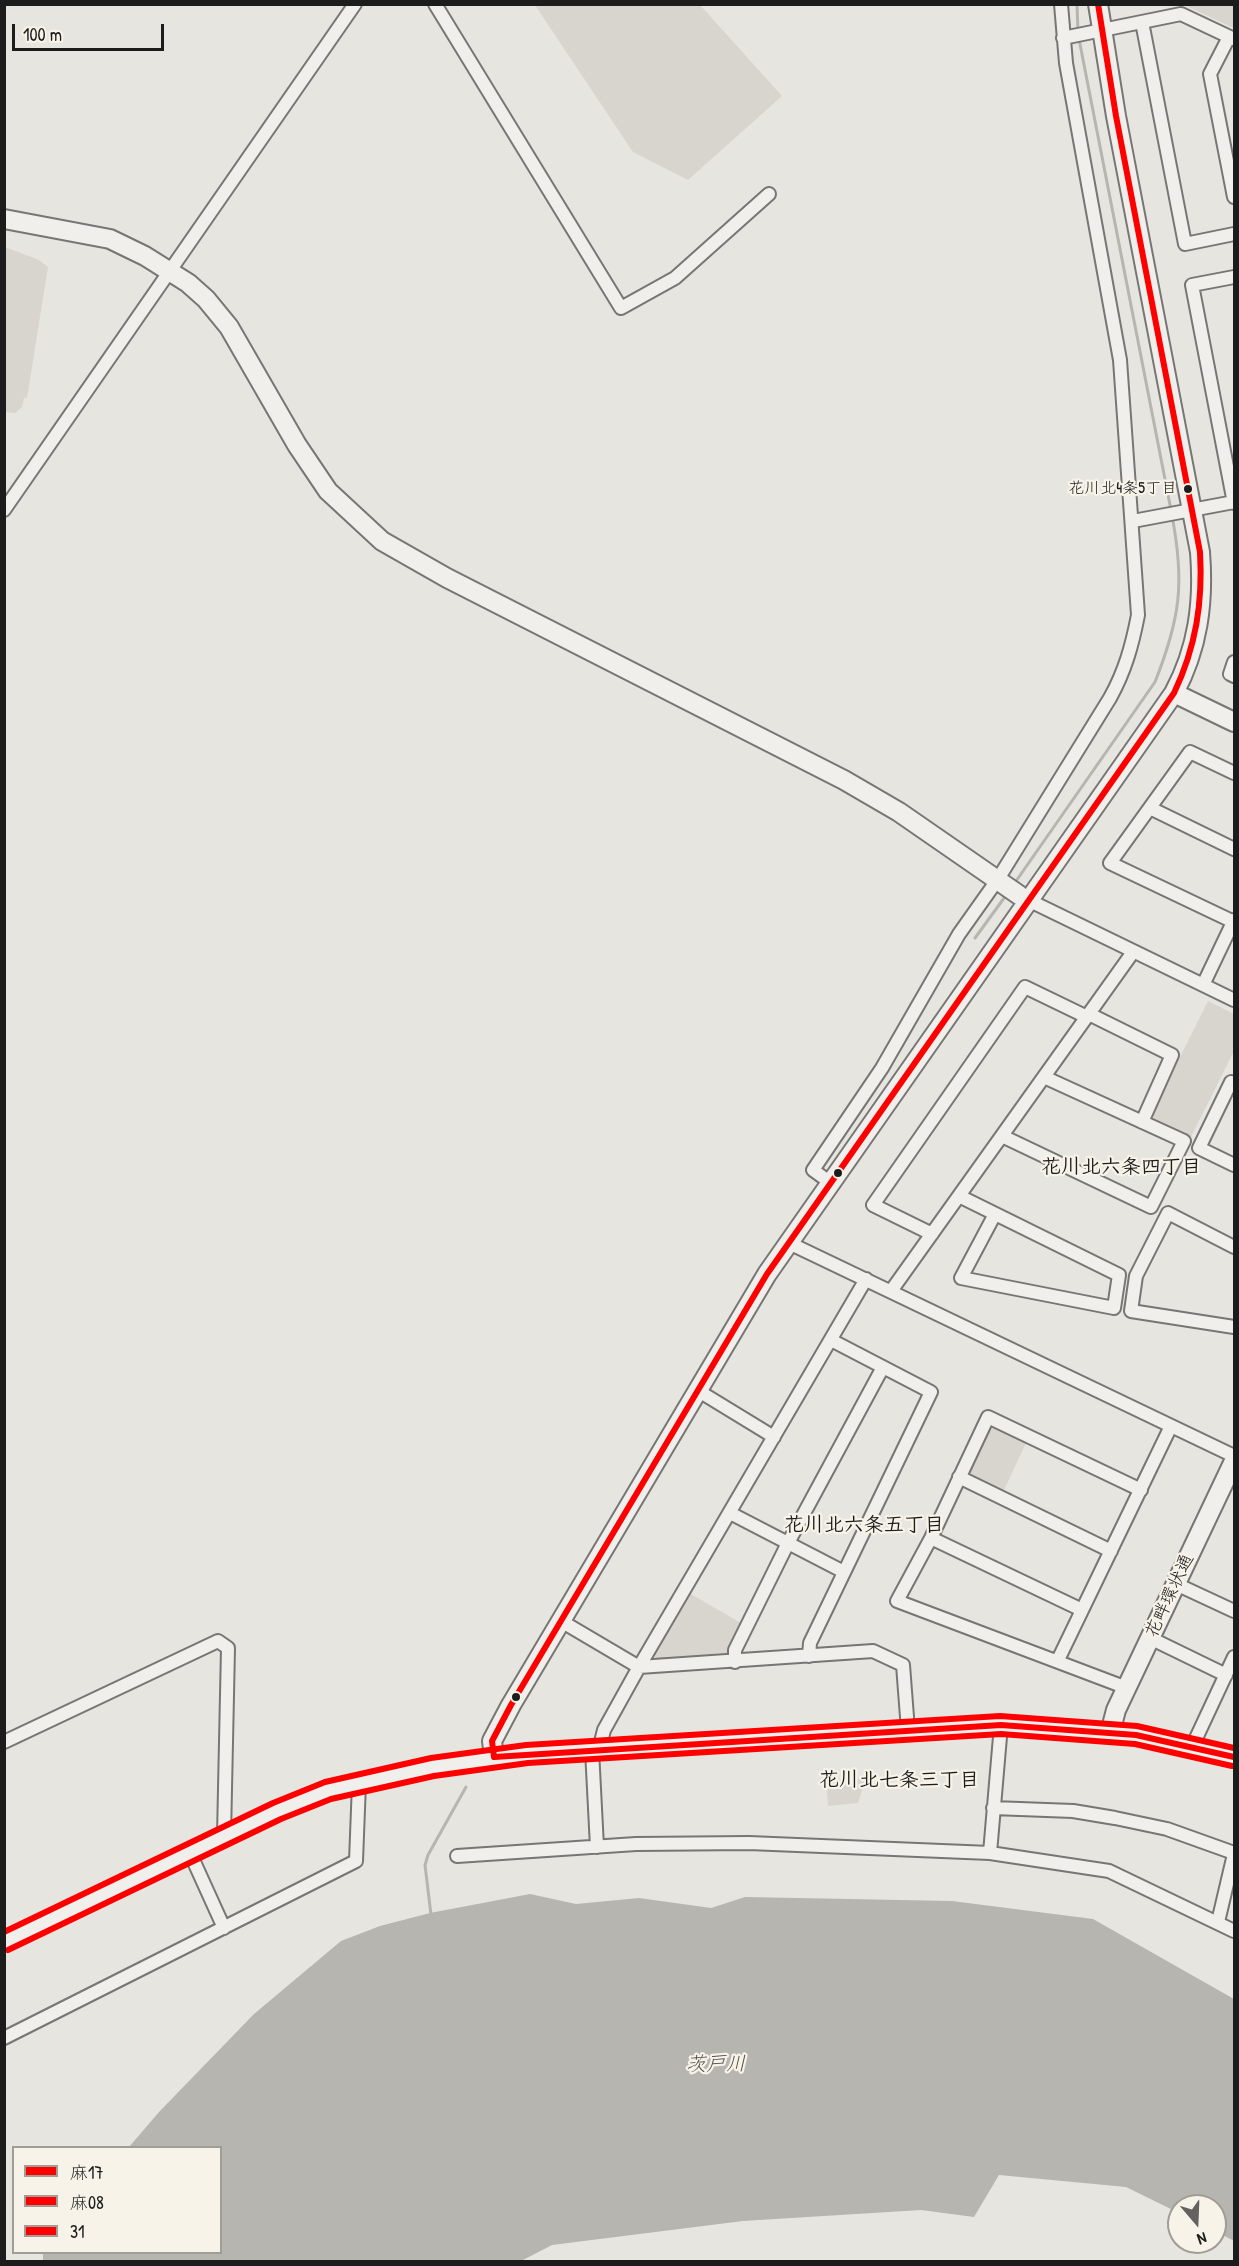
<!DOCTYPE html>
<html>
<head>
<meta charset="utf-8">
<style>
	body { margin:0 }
	#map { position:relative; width:1239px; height:2266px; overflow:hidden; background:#e6e5e0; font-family:"Patrick Hand","Klee One",sans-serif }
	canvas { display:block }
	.frame { position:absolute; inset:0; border:6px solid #1c1c1c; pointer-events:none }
	.legend { position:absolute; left:12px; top:2146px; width:210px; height:108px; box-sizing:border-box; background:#f7f3e8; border:2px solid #9f9d96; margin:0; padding:8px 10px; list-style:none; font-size:18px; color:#1c1c1c }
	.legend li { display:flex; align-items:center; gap:12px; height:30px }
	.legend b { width:30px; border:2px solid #9f9d96 }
	.north { position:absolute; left:1167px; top:2194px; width:60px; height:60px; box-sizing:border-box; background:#f7f3e8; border:2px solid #9f9d96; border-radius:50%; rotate:161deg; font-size:16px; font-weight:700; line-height:24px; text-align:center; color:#1c1c1c }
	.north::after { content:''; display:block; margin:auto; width:21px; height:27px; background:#636261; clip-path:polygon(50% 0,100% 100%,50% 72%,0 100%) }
	.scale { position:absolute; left:12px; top:24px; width:152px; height:27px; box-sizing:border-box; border:3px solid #1c1c1c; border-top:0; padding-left:8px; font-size:18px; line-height:21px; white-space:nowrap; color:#1c1c1c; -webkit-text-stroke:4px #f7f3e8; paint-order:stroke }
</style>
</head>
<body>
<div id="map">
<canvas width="1239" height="2266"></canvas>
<div class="frame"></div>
<ul class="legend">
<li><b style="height:8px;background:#f00"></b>麻17</li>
<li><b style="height:8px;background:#f00"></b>麻08</li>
<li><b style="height:8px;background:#f00"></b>31</li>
</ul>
<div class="north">N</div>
<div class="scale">100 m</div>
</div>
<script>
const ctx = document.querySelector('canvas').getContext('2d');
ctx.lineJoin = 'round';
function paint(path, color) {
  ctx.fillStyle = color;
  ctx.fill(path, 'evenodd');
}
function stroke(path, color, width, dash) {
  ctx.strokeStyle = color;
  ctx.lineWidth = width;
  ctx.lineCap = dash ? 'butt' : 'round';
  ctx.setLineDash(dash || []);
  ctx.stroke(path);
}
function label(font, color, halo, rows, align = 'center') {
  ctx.font = font + ' "Patrick Hand","Klee One",sans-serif';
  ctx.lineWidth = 4.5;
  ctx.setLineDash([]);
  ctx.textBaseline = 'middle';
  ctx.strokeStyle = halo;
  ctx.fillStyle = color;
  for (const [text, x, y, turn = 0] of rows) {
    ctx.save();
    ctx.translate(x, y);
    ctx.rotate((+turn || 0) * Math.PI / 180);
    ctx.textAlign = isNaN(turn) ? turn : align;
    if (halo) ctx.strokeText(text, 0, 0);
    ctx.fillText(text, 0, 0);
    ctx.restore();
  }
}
paint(new Path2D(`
	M535,5H700L782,96L688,180L633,152Z
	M1184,5H1234V28Z
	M5,247L39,260L48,267L27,398H24L22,407L15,413L5,412Z
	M1208,1001L1234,1014V1051L1191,1137L1154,1119L1152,1113Z
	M994,1428L1026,1443L1004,1490L971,1475L970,1471L990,1429Z
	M689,1593L741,1623L726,1656L657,1660L653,1653Z
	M866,1778L858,1803L828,1806L826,1780Z`), '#d8d5ce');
paint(new Path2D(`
	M530,1894L576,1904L639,1898L711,1908L745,1897L952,1901L1093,1919L1234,1999V2241L1215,2231V2206H1179V2213L1126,2187L999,2175L974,2217L921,2210L743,2221L552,2245L521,2261H43V2253L220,2252V2148L129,2147L159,2112L254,2014L341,1941L380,1926L430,1913Z`), '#b7b5af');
stroke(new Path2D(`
	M1077,4L1078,33
	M1079,39L1171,510
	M1014,884L1155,682C1180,619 1185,583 1172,516
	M975,938L1007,894
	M431,1915L425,1865L428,1855L466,1787`), '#b7b5af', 3);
const street = new Path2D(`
	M435,4L621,308L675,278L769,194
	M1142,22L1185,244L1234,234
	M1229,37L1210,74L1234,197
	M1063,38L1181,14L1234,39
	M1234,277L1192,285L1234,503
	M4,510L355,4
	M1133,521L1234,502
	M1234,662L1230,674L1234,676
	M1150,808L1234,849
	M1022,897L1234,1000
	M1234,922L1110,863L1190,752L1234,773
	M1203,985L1234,920
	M1089,1014L1172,1055L1142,1122
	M1234,1084L1231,1082L1199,1148L1234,1165
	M1002,1136L1151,1207L1184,1141L1044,1077
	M831,1183L813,1170L882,1068L959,934L998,879L1110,698C1125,671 1132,646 1138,615L1120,360L1066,63L1061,4
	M959,1196L1119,1275L1114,1308L961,1278L995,1214
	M932,1234L873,1205L1025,987L1087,1017
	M789,1243L1234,1456
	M1234,1247L1168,1213L1136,1276L1131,1311L1234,1327
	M891,1291L1133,952
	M697,1390L774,1437
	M959,1477L1111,1551
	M730,1513L844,1572
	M931,1538L1082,1610
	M1176,1584L1234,1611
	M561,1621L639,1667L873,1651L903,1665L908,1730
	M1150,1638L1226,1675
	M809,1656L810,1643L931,1392L831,1340
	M1058,1660L1171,1426
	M735,1662V1650L788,1543L883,1367
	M1127,1688L897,1601L931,1538L988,1417L1141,1490
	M4,1742L218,1641L228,1648L224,1836
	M1192,1747L1234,1657
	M592,1750L597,1847
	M599,1750L604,1730L639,1667L866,1279
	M993,1808L1073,1811L1115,1818L1167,1829L1234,1853
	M190,1853L224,1928
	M990,1853L1001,1725
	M457,1856L636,1844L749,1843L990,1853L1109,1871L1234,1931
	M1218,1922L1234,1854
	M4,2038L356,1861L359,1783`);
const secondary = new Path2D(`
	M4,219L110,239L145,256L188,283L206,299L229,327L297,445L328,491L382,541L447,578L844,780L899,812L1019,895
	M1174,693L1234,722
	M1110,1733L1116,1710L1234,1461
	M494,1757L492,1741L511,1705L767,1274L1174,693C1198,648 1204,603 1200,552L1116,116L1098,4
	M4,1942L277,1811L328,1790L432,1767L527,1754L1001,1725L1136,1735L1234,1757`);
stroke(street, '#777674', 16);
stroke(secondary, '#777674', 22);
stroke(street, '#f0efeb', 12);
stroke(secondary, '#f0efeb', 18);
stroke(new Path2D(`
	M494,1757L492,1741L511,1705L767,1274L1174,693C1196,647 1203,602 1200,552L1116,116L1098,4
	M494,1757L1001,1725L1136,1735L1234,1757`), '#f00', 6);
stroke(new Path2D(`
	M8,1950L281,1819L331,1799L434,1776L528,1763L1001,1734L1135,1744L1232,1766`), '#f00', 6);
stroke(new Path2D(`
	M4,1932L273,1803L325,1782L431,1758L526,1745L1000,1716L1137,1726L1234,1748`), '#f00', 6);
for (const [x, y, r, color] of [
	[1188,489,5,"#1c1c1c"],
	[838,1173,5,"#1c1c1c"],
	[516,1697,5,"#1c1c1c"]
]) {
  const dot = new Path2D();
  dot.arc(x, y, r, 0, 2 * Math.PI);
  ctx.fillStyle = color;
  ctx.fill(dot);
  stroke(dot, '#f7f3e8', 2);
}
label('16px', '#1c1c1c', '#f7f3e8', [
	["花川北4条5丁目",1177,489]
], 'right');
label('18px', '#1c1c1c', '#f7f3e8', [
	["花畔環状通",1170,1596,-65]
]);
label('bold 20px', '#1c1c1c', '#f7f3e8', [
	["花川北六条四丁目",1121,1168],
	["花川北六条五丁目",864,1526],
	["花川北七条三丁目",899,1781]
]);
label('italic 20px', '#52514e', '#f7f3e8', [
	["茨戸川",716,2065,-1]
]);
</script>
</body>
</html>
